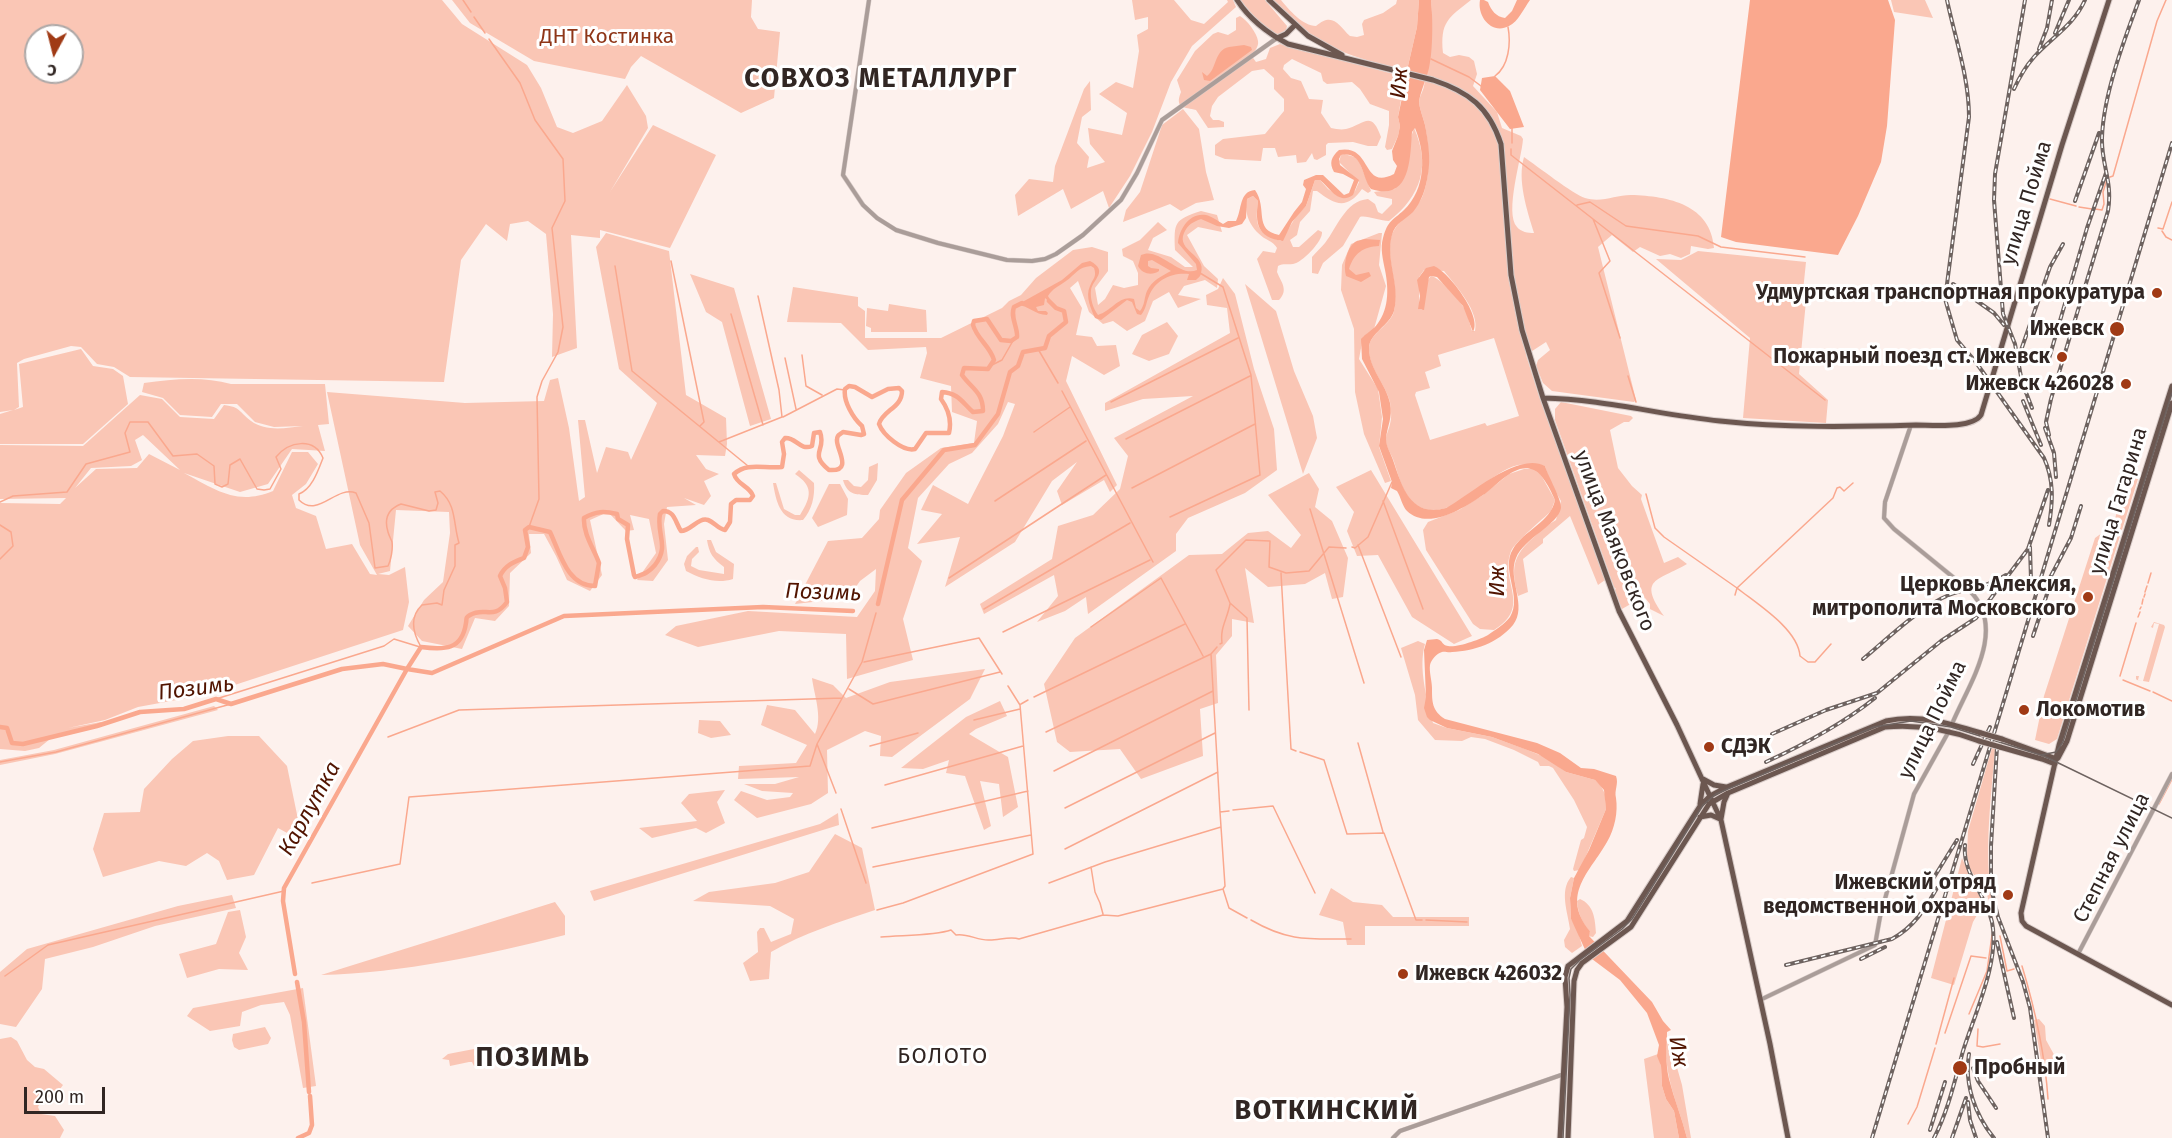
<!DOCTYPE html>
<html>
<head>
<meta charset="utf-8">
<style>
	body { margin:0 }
	#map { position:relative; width:2172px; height:1138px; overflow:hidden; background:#fdf1ed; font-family:"Fira Sans",sans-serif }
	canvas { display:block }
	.north { position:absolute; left:24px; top:24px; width:60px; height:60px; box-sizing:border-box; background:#fff; border:2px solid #ada8a7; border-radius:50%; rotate:187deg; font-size:16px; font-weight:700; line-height:24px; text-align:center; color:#312623 }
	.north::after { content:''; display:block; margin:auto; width:21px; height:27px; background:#a03a15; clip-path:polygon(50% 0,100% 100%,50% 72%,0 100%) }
	.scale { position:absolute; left:24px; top:1087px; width:81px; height:27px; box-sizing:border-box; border:3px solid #312623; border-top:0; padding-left:8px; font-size:18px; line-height:21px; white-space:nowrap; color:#312623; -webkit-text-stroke:4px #fff; paint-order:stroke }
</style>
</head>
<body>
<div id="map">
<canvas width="2172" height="1138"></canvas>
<div class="north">С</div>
<div class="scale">200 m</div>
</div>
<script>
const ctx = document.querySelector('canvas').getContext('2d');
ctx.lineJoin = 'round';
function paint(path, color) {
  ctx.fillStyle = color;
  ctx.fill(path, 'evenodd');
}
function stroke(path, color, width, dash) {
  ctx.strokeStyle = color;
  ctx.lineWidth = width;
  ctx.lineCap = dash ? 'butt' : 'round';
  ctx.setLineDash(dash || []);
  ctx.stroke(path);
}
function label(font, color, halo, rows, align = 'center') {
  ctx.font = font + ' "Fira Sans",sans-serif';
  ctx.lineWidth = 6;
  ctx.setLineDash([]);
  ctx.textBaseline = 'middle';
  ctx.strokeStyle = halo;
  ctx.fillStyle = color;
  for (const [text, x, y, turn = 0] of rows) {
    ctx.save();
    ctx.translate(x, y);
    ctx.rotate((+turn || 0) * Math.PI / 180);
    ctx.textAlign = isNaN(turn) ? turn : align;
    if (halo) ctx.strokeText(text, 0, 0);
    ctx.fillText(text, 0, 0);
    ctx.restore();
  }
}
paint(new Path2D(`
	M0,0H442L462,24L527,65L541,88L557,127L573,133L602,121L627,85L646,116L648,128L610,192L653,125L716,155L670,248L600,230V238L571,235L577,348L552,357L553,314L546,234L528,221L510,224L507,241L486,224L461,260L444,382L130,377L114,367L97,364L81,347L71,346L24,359L17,363L19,407L14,410L23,407L19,364L81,349L93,366L113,369L123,376L128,404L83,444H0V414L13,410L0,412ZM36,36H72V72H36Z
	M452,0H752L751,17L758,29L780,32L774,98L741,113L641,56L631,67L625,79L534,61L470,23Z
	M1132,0H1174L1191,20L1204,24L1228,2L1227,0H1233L1236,7L1192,46L1171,82L1152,132L1130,176L1109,208L1103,191L1071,209L1063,189L1018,216L1015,195L1029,179L1053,182L1055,166L1084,89L1090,81L1091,110L1082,117L1077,143L1089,157L1087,168L1105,162L1090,144L1088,128L1122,135L1127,113L1099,94L1116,82L1133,88L1139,51L1137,35L1148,29V17L1135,20Z
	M1240,0H1265L1287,26L1286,30L1277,35L1260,23Z
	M1273,0H1281C1289,10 1303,26 1316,26C1333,11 1339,26 1350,36L1357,37L1364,35L1362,24L1364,20L1383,13L1396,4L1397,0H1419L1417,27L1407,70C1371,62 1337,54 1307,32C1295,23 1284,11 1273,0Z
	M1431,0H1471C1448,18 1440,22 1443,53L1450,57L1459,55L1469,57L1474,61L1477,74L1473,86L1497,112L1502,128L1521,136L1523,139C1522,157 1504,213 1517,227C1521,232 1528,233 1534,233C1527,210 1517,180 1524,157C1537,166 1573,194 1585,198C1602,203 1615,195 1631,195C1669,196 1711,205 1714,248L1708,249L1691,246L1690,254L1681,258L1670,254L1660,256L1640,247L1633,252L1612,235L1598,247L1636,400L1634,402L1552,391L1543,383L1536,366L1538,360L1550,350L1546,342L1526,355L1539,396L1605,580L1598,585L1570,516L1543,539V543L1523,559L1528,592L1518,596C1511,569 1512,556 1534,537C1541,530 1547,525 1556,520L1561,501L1550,482L1545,466C1537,465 1526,463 1518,465C1487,472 1455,521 1422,508C1403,501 1399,475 1393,459C1391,454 1387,448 1386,442C1385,436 1389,430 1390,424C1392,418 1391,408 1390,402C1385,383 1368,368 1369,347C1370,333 1391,325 1394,311C1400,287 1386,262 1391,238C1396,218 1418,213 1424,192C1431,170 1429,147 1425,125C1423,117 1420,110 1419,103C1419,96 1423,92 1424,86C1430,61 1434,25 1431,0ZM1424,270L1444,271C1456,286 1480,312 1475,331H1472C1470,325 1468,317 1466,311C1462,303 1440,277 1431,276C1423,284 1427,299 1422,310L1419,309V277ZM1494,338L1519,416L1487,426L1485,423L1430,440L1415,395L1416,392L1430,388L1425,372L1441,366L1438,355Z
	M1891,0H1925L1933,18L1894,12Z
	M1240,16C1247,20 1257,33 1258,41C1259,47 1254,52 1251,55L1256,62L1266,59L1270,48L1280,44L1405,77L1398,117L1400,126L1398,136L1392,149L1387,150L1385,147L1389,125V111L1370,104L1360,89L1352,82L1327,84L1323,81L1321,73L1292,59L1284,65L1283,69L1291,78L1301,81L1309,99L1323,100L1321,113L1331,128C1336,129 1341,130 1346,129C1364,125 1371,109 1381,137L1377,146H1368L1353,142L1328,143L1326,145V155L1317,160L1314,159L1312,153L1306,162L1297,163L1296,155L1278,157L1275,148H1263L1261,161L1225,159L1215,155V145L1223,139L1265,134L1284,111V99L1274,89V78L1264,69L1252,71L1218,97L1212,106L1210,116L1213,120H1219L1224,122V127L1208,128L1196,110C1185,107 1174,109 1181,92L1177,80L1195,51L1213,34L1218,32L1228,35L1236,30V18Z
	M1183,109L1199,129L1206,172L1214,200L1196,203L1181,211L1170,204L1123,222L1126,210L1140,192L1162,125Z
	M1414,128C1431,166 1421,196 1389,221C1380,221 1366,215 1360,217L1343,246L1323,263L1318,274L1312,273V257C1316,252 1321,248 1325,243C1337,228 1345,201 1368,199L1375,204L1378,212L1382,214L1392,204V199L1377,196L1374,192L1395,189Z
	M1344,154L1355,157L1359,161L1371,191L1368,193L1362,189C1347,210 1335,205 1317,191H1313L1310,211L1300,222L1297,235L1290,240L1293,247H1299L1318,230L1322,232C1323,241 1302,263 1293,264C1286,265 1284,263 1278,266L1277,272C1281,282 1289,290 1279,300H1272L1257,259L1263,251L1275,253L1277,248C1274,243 1271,242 1266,239C1252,231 1243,214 1247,199L1253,196L1258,201C1255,225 1256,233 1281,241L1297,215L1306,206L1315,180H1320L1328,189L1341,198L1355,191L1359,182L1339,162L1341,155Z
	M1201,211L1217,215L1222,232L1198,227L1187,235L1204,266L1218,279L1217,288L1205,280L1184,286L1178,295L1201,299L1178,308L1169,292L1153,301L1145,321L1127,331L1113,321L1103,324L1089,312L1078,281L1070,288L1082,308L1076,335L1092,337L1097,346L1116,345L1120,366L1104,375L1072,356L1066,381L1117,485L1110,492L1104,480L1062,505L1057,491L1077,462L1052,481L1015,542L945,587L960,537L917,544L942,514L921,510L933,485L968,504L1003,436L1015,404L1008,402L998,424L972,453L949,464L918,498L908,548L922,561L903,619L913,660L847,679L846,634L779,631L698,647L665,635L676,626L748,611L857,617L875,591L876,569L860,581L848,598L795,604L828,541L862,538L879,519L880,510L906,473L941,448L974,443L977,421L952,412L951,386L920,378L927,353L926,347L868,350L841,323L787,322L793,287L858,297V306L865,311V338H941L1002,308L1009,301L1021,295L1036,278L1073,250L1092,247L1108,252V271L1095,288L1098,305L1105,299L1113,285L1124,288L1138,285V273L1133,261L1123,256L1122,249L1140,240L1158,222L1167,230L1153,238L1148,250L1171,257L1185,267H1193L1175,250C1174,222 1174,220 1201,211Z
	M606,233L669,251L686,395L726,418L727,444L725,456L696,455L706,469L719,474L704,481L711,496L704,505L684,498L696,505L667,507L664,524L668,560L653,581L637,580L656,553L649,519L630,515L634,530L626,531L608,512L590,520L602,575L590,591L567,580L556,556L544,534H529L531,553L510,573L509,606L495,621L475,618L462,649L422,641L408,626L424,600L443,582L450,533L449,512L396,510L390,571L378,574L389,575L405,567L409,602L403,630L204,695L138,707L105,720L68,728L101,722L103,725L50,739L39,748L25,751L0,749V503L60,504L66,498L0,499V445L83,446L140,395L162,399L180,417L214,419L224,405C241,407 239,412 251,421C266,432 286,428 303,426L274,427L255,422L237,404H221L212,417L180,415L163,398L142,392L144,383C173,379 203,376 231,384H325L329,424L318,425L325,451L292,449L268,484L240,492L184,473C216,490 237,506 273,491L292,452H308L318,464L306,484L292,495L296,508L316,516L326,549L352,544L370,574L377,575L360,545L327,392L465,403L544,401L550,380L558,378L569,428L579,501L585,497L578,420H585L597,473L606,447L628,452L631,460L657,403L619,369L596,247ZM143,435L180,470L149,454L137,468L96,469L75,488L91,468L131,466L142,460L135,440Z
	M1379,233H1382L1379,265L1386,286L1374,329L1363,337L1359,359L1378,389L1382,417L1379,447L1391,481L1385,483L1364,434L1355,392L1354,329L1341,290L1342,265L1351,244Z
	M1698,251L1806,262L1803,291L1806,301L1799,374L1828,400L1826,423L1743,418L1750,338L1656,259L1681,260Z
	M690,274L734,288L771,419L750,426L722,322L706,312Z
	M1223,278L1235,294L1254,369L1274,429L1277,470L1245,493L1188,518L1176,534V551L1088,614L1086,597L1065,611L1037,622L1058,596L1054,575L984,614L980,604L1052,559L1058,526L1093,515L1120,489L1128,456L1114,438L1193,396L1143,399L1105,411V403L1230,333L1227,308L1207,305L1206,295L1218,289Z
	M1245,284L1276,311L1294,371L1313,416L1317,438L1303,474Z
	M889,304L926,310L927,332H871V328L866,326L867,308L888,311Z
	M1167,322L1178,336L1169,354L1149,361L1132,354L1142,335Z
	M1561,402L1631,416L1633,418L1629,422H1624L1610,430L1618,468L1632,486L1642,495L1641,499L1664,563L1678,557L1687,564C1658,581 1637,578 1664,616L1650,609V604L1645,598H1641L1622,609L1614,590L1616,589L1614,587L1555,420V409Z
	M878,463L877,480L868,495C855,495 847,494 843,480H848L854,486L861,487L868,480L869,467Z
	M1524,469H1534L1541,475L1555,500L1551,511C1543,519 1515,542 1511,551C1499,582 1533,606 1494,630L1480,629L1473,624L1426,550L1423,530L1428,522L1459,510L1483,495L1509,474Z
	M799,470L814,483C815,496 812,510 803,520C780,522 776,501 773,483H776L784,509L795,515H800C812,496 813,486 795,474Z
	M1371,470L1472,636L1454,644L1412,617L1378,555L1357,556L1347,531L1354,512L1336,487Z
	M1309,473L1319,489L1315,507L1332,521L1348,558L1343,597L1332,599L1325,573L1305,584L1268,587L1245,568L1254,623L1232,619V636L1216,655L1218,703L1200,709L1203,756L1141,779L1120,749L1070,752L1057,742L1044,684L1075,638L1189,555L1222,554L1248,533L1268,531L1291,548L1301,535L1268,495Z
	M2135,478L2138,479L2121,533L2112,530L2120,500L2127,501Z
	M829,484H840L848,499L847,515L818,527L812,518Z
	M2102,533L2120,536L2057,739L2049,744L2035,740L2044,696L2095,538Z
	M707,540H711L716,552L734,564L733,579C717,584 701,579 686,571L684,564L687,556L696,547H698L699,552L692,559L691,566L699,570L724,574V567C713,559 709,553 707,540Z
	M2154,622L2164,625L2165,627L2149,682L2137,680L2136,679V676H2139L2138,680L2143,681L2159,624L2154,623L2153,628L2151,627Z
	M1418,641L1425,644C1418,668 1427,699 1433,723L1447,728L1492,737L1525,749L1547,758L1566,772L1595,780L1601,786L1605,794L1606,809L1580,870L1574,871L1573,869L1581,840L1584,838L1587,827L1574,800L1553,768L1549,766H1540L1538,762L1514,750L1485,739L1471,737L1462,741L1435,740L1418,720L1415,695L1401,648Z
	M985,669L970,699L892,757L880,756L881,736L865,731L827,750L828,793L811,804L757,818L734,800L741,791L767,800L790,797L793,793L762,791L744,784H775L799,777L738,779L739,766L796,763L807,745L761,725L767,705L795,710L815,734C823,717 814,695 812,678L833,685L846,698L890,682Z
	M1000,701L1007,716L976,729L969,734L1008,757L1018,807L1003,817L999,784L980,781L991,826L984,830L965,776L946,773L949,760L923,769L901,768L966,717Z
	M214,706L218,710L55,754L0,765V760L54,750Z
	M699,720L720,721L731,735L711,738L698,733Z
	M228,736H259L287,766L300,829L289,834L278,828L254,875L227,880L219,861L207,853L186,866L159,861L103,877L93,849L104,813L140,812L144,789L172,759L193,741Z
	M1992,748L1995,749C1991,800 1982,864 1995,913L1993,914L1987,895L1970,869L1967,855L1968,831Z
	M725,790L717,802L725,823L706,833L696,828L652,838L639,828L697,821L681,803L689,794Z
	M838,813L839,825L594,901L590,891L820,824Z
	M835,834L862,848L875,910C839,922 804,933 771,952L769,979L750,981L743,963L758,952L757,932L760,928H764L771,942L791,934L794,919L770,906L693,901L709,892L775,883L809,872Z
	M1962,858L1987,913L1977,915L1973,922L1954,985L1931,978Z
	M1571,877L1574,878L1570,898L1571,919L1578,931L1582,946L1572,953L1565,947L1564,940L1570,929C1568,913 1559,891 1571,877Z
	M1331,888L1353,902L1382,905L1393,917H1469V926H1365V945H1347L1343,922L1319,915Z
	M232,895L236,908L155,926L93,947L45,959L42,989L16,1027L0,1024V972L27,949L178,906Z
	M1580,899C1594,905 1595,919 1596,933L1593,937L1588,936L1590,931C1582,923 1578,913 1577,901Z
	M555,902L565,916V935C485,955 404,973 321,975Z
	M240,910L246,937L239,953L248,970L219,969L187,978L179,954L216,944L228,912Z
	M303,988L316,1086L303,1088L290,1015L284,1002L261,1005L242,1012L240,1026L210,1031L187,1016L193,1008Z
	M2039,1019L2045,1026L2046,1040L2057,1060L2049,1070L2043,1072L2034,1020Z
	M265,1027L271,1038L268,1044L239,1050L234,1047L232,1040L233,1034Z
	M11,1037L17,1041L27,1060L35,1067L44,1069L63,1085L55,1096L42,1099L38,1107L41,1114L55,1116L64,1130L60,1138H0V1039Z
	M1678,1037L1680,1042L1672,1050L1682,1085L1691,1138H1687C1680,1109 1661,1071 1668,1041Z
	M474,1049V1055L480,1062L478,1067L474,1066L472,1062H469L450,1066L449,1060L442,1059L448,1054Z
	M1658,1054L1661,1066L1662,1086L1666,1099L1674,1111L1679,1138H1654L1644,1059Z`), '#fac6b5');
paint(new Path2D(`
	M1419,0H1431C1433,19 1433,50 1429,68C1427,77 1419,96 1419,103C1420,110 1423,117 1425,125C1428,140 1431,159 1428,174C1426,188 1422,201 1413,212C1405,220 1395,223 1392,235C1385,260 1401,286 1394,311C1390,325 1369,334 1369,348C1369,369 1386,384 1390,403C1393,418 1387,426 1386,439C1386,446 1391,454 1393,460C1402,486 1410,518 1446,508C1470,495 1518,451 1545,466C1548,476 1562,500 1561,508C1558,525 1524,538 1516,558C1507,579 1528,606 1513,625C1498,643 1474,651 1452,652C1448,653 1445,651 1442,652C1437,653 1431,660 1430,665C1429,672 1432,681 1432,688C1432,702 1432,711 1445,719L1537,743L1560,753L1581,768L1594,769L1616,776C1619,784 1614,790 1616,798C1618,812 1615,828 1607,842C1590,872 1560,895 1590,931L1589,936L1652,1002L1663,1021L1671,1030L1667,1032C1667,1048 1665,1063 1669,1079C1674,1099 1682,1118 1687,1138H1679L1674,1111L1666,1099L1662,1086L1661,1066L1657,1056L1659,1045L1647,1013L1620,980L1588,956L1571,919L1570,898L1574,878L1589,850L1606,809L1604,790L1595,780L1566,772L1538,754L1492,737L1447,728L1430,720L1427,717L1424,708L1426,697L1424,650L1427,640L1437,639C1444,641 1441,645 1448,646C1457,648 1481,639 1488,635C1495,630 1505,624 1510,617C1523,596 1500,570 1513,549C1523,531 1551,522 1555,500C1551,491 1543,474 1534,470C1515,461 1496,487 1483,495C1464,508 1428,531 1407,511C1402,506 1401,497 1397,491L1391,488L1392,482L1379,446L1383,419L1379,392L1362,359L1361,339C1365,334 1371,331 1375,327C1389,311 1389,290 1385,270C1383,259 1380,249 1383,238C1388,220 1392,221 1404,210C1426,189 1426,154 1415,128L1412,132C1410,158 1411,202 1371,189C1361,177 1364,151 1341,155L1339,159L1340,165L1359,180L1353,195C1338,205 1331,189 1320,180H1315L1306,206L1292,222L1283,241C1257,238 1255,223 1258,201L1253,196L1247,199L1246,218L1242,224L1229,228L1217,226L1201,219C1193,222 1188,224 1184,233C1176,251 1207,255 1201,273C1201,276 1198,278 1196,280H1187L1189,274C1172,272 1155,280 1149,296C1146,303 1146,309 1141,315L1137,314L1132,302L1127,300L1101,320L1095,318C1091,309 1085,296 1090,286C1093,278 1097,277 1094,268L1091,266C1078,267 1076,274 1066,281C1058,287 1053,288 1048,296L1053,305L1045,298L1044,305L1036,307L1038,311H1046L1048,313L1047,315C1035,315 1028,305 1017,305L1062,280L1082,263L1090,261C1109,271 1093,279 1091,290C1090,299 1093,308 1098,315C1112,311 1119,295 1134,299L1136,308L1140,311C1145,305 1144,298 1147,291C1152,280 1162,276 1171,271L1152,260L1148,261V266L1151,268L1159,269V271C1152,276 1142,274 1138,266L1141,255C1159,246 1179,278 1197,270L1196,264L1178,243C1179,229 1190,212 1206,215C1211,216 1218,221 1223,224L1228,221H1236C1242,210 1239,191 1255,190C1268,208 1253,230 1279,235L1294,212L1302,202L1306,189L1303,185L1304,180L1316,175H1323L1344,195L1349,193L1354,180L1343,174L1334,172C1329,163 1331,157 1339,150C1373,144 1361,191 1394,174L1397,166L1393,160L1392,151L1398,136L1400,126L1398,117L1405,83L1396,82L1405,79L1417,27Z
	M1484,0L1488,2C1491,10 1496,17 1505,18L1512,11L1517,0H1530C1524,8 1518,22 1509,26C1492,35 1477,17 1480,0Z
	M1750,0H1888L1895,20L1887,126L1881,162L1858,216L1838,255L1736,242L1721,237Z
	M1244,45L1251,47L1252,50L1210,81L1204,80L1202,72L1207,76C1217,69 1214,50 1229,47C1234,46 1239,46 1244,45Z
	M1495,76L1510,91L1524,127L1510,129L1480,90L1482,78Z
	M1365,239L1380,240L1379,246C1363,247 1354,253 1349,269L1356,275L1369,272L1371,276L1361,282L1346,276C1343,266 1346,249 1355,242C1358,240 1362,240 1365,239Z
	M1434,266C1449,272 1483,317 1473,332L1463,306L1437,277L1431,276L1429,277L1424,310L1418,309L1420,296L1417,280L1426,268Z`), '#faa88e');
stroke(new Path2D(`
	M463,0L471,12
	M474,17L485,33
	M489,39L520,83L535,120L563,159L565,201L552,228L563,327L558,352L542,381L537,397L539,499L529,527
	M1431,59L1469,77L1481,86
	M1495,76C1509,66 1511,43 1508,27
	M1512,143V126
	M1511,149V155L1825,400
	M2110,177L2113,176L2157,21L2166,0
	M2050,199L2076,206
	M1577,205L1590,202L1626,226L1698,236L1721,247L1805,257
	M2079,207L2092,209
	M2095,209L2102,210L2104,204L2103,192L2107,179
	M1593,219L1610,261L1599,273L1620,338
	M2158,228L2163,229L2172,202
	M2162,231L2166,237L2172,240
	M671,261L704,422L700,426
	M615,266L632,371L748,466
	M731,314L763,425
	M1038,349L1058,383
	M802,355L806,386L822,395
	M785,358L796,409
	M992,365L1002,360L1014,339
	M1628,376L1636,402
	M1062,391L1153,562
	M1111,402L1238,338
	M783,417L837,389L845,390
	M1034,432L1070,407
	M1126,439L1250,376
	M719,442L782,417L779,390L758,296
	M1132,488L1255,424
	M1646,494L1655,528L1664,537L1737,588L1833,498L1837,488L1840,487L1844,491L1853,483
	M995,501L1086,441
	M1383,501L1423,609
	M0,502L13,496L67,492L86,464L130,452L125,433L130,422H148L173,456L197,454L214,466L215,484L222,487L228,484L230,465L240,459L257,489L264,490L270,489L281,469L276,457C289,441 314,437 323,458C318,471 312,489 299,494V500C318,519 336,485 356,493L369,523L375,568L388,566C391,560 393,549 392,542C391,539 389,536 388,532C384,519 388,509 401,504L429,511L436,510L438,503L435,492L440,491C457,505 453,524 459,543L455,545V566L444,590L442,605L437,603L422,605C409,617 413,633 421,647
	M1310,509L1364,683
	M1170,517L1260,475L1251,375L1223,287L1200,273
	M0,525L11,532L13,546L0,559
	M1358,545L1401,657
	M1352,547L1355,548L1368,537L1392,482
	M1281,573L1291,749L1296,751
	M949,578L1106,475
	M2148,583L2151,573
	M2145,592L2147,586
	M1735,595L1737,588C1757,604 1798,629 1800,656L1808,662H1815L1831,644
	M2144,597L2145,594
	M2142,604L2143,599
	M984,609L1130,523
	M2140,609L2141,607
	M2138,617L2140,612
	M1091,627L1161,578L1203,656
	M1003,632L1150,560
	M1220,644L1222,643C1220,627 1227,620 1230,604
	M1211,654L1220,812L1229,811
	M864,662L979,638L1002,674
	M2120,676L2136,623
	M2123,680L2150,691
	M849,689L873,704L1000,672
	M2153,692L2172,701
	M1034,697L1185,624
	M216,699L384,646L394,639L420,647
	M1021,704L1028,700
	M1249,710L1247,618L1230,603L1216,570L1246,540L1270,541L1269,567L1286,573L1309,571L1329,547L1346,548
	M974,720L1020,709
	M1046,732L1211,654L1217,647
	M388,737L459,710L842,698
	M1358,743L1383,832
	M870,746L918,733
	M1300,752L1324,760L1347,834L1384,833L1416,920H1422
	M0,762L56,752L231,704
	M1054,771L1213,691
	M885,785L1023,746
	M836,793L817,744L862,662L876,613
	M2159,804L2172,779
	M1065,808L1215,733
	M841,809L866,883
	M1233,810L1273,806L1315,893
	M1220,812L1225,886L1223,889L1229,908L1247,918
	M872,828L1028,791
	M1065,849L1218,772
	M873,867L1031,835
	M1091,867L1095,892L1100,903L1103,914
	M312,883L400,864L409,797L810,766L817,744
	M1049,883L1105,862L1221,827
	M877,910L903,903L1033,854L1020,705L1008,686
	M1251,920C1289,942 1309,939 1351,939
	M1426,920L1467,922
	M2000,936L2007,971L2014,969
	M881,937C900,935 934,936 951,930L956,935C968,933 978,941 990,940C999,940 1011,936 1019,939L1103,915L1118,916L1223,889
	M2022,966C2035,1009 2045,1054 2048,1099
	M5,976L48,945L284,891
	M1969,1014L1987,971L1992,935
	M1978,1029L1977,1046L1983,1047L2000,1044
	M1945,1033L1971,956L1986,958
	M1936,1044L1954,978
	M1908,1124L1917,1107L1935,1048`), '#faa88e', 1.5);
stroke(new Path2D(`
	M878,604L902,500L944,450L975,445L998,414L1010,372L1018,366L1023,352L1045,348L1049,336L1066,322L1064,311L1056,308L1049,301
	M0,727L7,728L12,743L23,744L97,726L140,712L184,709L216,699L231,704L342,669L383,664L407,669L421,647C445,650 462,650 466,623C467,618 465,618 470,615C485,606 493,621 507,602L505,588L500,576C505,565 514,562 524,558L528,547L525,530L529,527L550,532C560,553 567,586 595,586L599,563C594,549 583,534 584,518C596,511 604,511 617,514L618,519L628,525L627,539L634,575L635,577C645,574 649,572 655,565C670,545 656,535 660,514L663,511C675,511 675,522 681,531C691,531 698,517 708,520C714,522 718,529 725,530L730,522L731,504L736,500H750L753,496C750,486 737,485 734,474C747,462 764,469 782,467L784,454L782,442L785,438C796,437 800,451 812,446L814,433L820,432C827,450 808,453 829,470C854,472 836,449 837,440C837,435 839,435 843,432L861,435L864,434L862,426C853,418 843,401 845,389L849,386L855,387L872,397L888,389L899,388L902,391C902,408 883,410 879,424C883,435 903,452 915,449L926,433H949C952,420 949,410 941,399L942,392C958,393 962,402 973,412L983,411C983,392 972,389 962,375L964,368L988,369L994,360C990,346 977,339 973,325L974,321L987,319L1001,340L1011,341L1017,337C1018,327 1010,318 1014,307L1022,303
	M295,974L283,901L284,888L407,669L432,673L564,616L763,607L853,611
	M297,982L304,1022L309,1092
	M298,1138L309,1133L312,1125L310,1096`), '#faa88e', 4.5);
const minor = new Path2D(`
	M869,0L843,175L863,205L877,218L896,230L938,243L1007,260L1032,261L1045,259L1056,254L1083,235L1121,200L1137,173L1162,120L1277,38
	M1911,425L1885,502L1884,518L1894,529L1970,591C2008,630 1968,685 1952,724
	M2078,954L2172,774
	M1760,1000L1875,945L1880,917L1914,794L1949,731
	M1393,1138L1400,1131L1564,1074`);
const major = new Path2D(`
	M1237,0C1250,20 1267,33 1288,44L1433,80C1469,92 1489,107 1501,144L1511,275L1522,330L1543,398L1619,611L1677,725L1721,820L1770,1044L1788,1138
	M1269,0L1308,36L1342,55
	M1277,38L1286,34L1295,25
	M2172,386L2059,745L2021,913L2022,921L2026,926L2172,1005
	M1543,398C1602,399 1661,415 1720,421C1785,428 1850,427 1916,425C1932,425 1972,429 1981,415L2062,145L2109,0
	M2002,739L2057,759
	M2000,747L2042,759L2055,764
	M2058,758L2067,741L2081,696L2172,403
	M1703,779L1714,785L1726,787
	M1700,804L1703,784
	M1700,817L1711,815L1720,819
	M1721,819L1724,802L1728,793
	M1560,1138L1567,1007L1565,977L1568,966L1627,921L1700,806L1710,796L1727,787L1886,721C1919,714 1949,723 1981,733
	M1568,1138L1574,981L1577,970L1582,963L1631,927L1709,804L1728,793L1885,727C1919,724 1948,729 1979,741`);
stroke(minor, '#d8ccc9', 5);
stroke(major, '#d8ccc9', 7);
stroke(minor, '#aa9d99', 4);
stroke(major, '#6c5750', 5);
stroke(new Path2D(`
	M2041,755L2056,752L2063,742L2172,393
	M1563,1138L1570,995L1569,978L1571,969L1580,960L1622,929L1632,919L1703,805L1716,794L1874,727L1911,721L1951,727L2044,756L2172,818`), '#6e6360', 1.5);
const rail = new Path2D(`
	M1947,0C1955,38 1969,77 1969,117L1945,299L1957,340L1975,361L2044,458C2054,480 2053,501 2049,525
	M2025,0L1995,174L1994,200L2003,314L2015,344L2022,382L2032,408
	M2055,33L2069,0
	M2039,49L2047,28L2052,0
	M2014,89C2019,78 2026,66 2034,57C2052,37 2074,25 2085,0
	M2075,201L2099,133
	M1953,284L1994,313L2004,325
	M2019,356L2050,267L2063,244
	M2048,362L2087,228L2106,173
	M2023,401L2041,445
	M2045,428L2054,453L2056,477
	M2049,435L2046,422L2051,399L2108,211C2113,181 2101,164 2102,138C2103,96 2124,40 2139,0
	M2030,547L2031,580
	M2043,591L2071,538L2081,506
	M2033,636L2050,585
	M1863,659C1886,640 1921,606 1949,595C1969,587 1985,589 2006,575
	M1772,734L1826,710L1877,693L1941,641L1976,618L2028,549L2048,490
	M1997,747L1991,846V888L1998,917L2023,982L2030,1008L2048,1138
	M1766,762C1805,744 1841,725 1875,698
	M1973,764L1990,727
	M1928,887L1957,840
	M1997,942L2014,1018
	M1861,959L1885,947
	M1786,965L1892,939C1914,927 1925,909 1937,888
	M1969,1054C1964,1084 1975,1115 1994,1138
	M1973,1068L1978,1081L1996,1108
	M1968,1102L1970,1120L1976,1138
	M1930,1130L1945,1082
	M1872,1138L2172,143
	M1934,1138C1948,1111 1955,1080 1963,1051C1975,1013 2000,961 1992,922C1986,895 1962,873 1965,845
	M1952,1138L1966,1098`);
stroke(rail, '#6e6360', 4);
stroke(rail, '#fff', 1.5, [4.5]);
const majorBridge = new Path2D(`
	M1981,733L2002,739
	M1979,741L2000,747`);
stroke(majorBridge, '#d8ccc9', 7, []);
stroke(majorBridge, '#6c5750', 5);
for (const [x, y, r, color] of [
	[2157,293,6,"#a03a15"],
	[2117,329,8,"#a03a15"],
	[2062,357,6,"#a03a15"],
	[2126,384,6,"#a03a15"],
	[2088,597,6,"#a03a15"],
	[2024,710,6,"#a03a15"],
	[1709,747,6,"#a03a15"],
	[2008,895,6,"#a03a15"],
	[1403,974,6,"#a03a15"],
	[1960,1068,8,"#a03a15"]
]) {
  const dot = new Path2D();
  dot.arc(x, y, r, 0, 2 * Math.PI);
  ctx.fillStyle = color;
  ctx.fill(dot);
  stroke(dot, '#fff', 2);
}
label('21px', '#8f3618', '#fff', [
	["ДНТ Костинка",607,37]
]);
label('21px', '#312623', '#fff', [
	["улица Пойма",2027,203,-73],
	["улица Гагарина",2119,501,-73],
	["улица Маяковского",1614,541,69],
	["улица Пойма",1933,720,-64],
	["Степная улица",2112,858,-63]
]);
label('bold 21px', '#312623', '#fff', [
	["Удмуртская транспортная прокуратура",2145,293],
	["Ижевск",2104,329],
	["Пожарный поезд ст. Ижевск",2050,357],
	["Ижевск 426028",2114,384],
	["Церковь Алексия,",2076,585],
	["митрополита Московского",2076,609],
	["Локомотив",2036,710,"left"],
	["СДЭК",1721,747,"left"],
	["Ижевский отряд",1996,883],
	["ведомственной охраны",1996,907],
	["Ижевск 426032",1415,974,"left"],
	["Пробный",1974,1068,"left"]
], 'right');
label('italic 22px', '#511400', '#fff', [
	["Иж",1400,83,-85],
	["Иж",1498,581,-90],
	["Позимь",823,593,2],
	["Позимь",196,689,-7],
	["Карлутка",310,809,-61],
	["Иж",1678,1052,80]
]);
ctx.letterSpacing = '1.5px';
label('22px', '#312623', '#fff', [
	["БОЛОТО",943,1057]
]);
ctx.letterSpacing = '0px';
ctx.letterSpacing = '1.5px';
label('bold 27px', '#312623', '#fff', [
	["СОВХОЗ МЕТАЛЛУРГ",881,79],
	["ПОЗИМЬ",533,1058],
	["ВОТКИНСКИЙ",1327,1111]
]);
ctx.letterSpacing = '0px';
</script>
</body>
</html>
